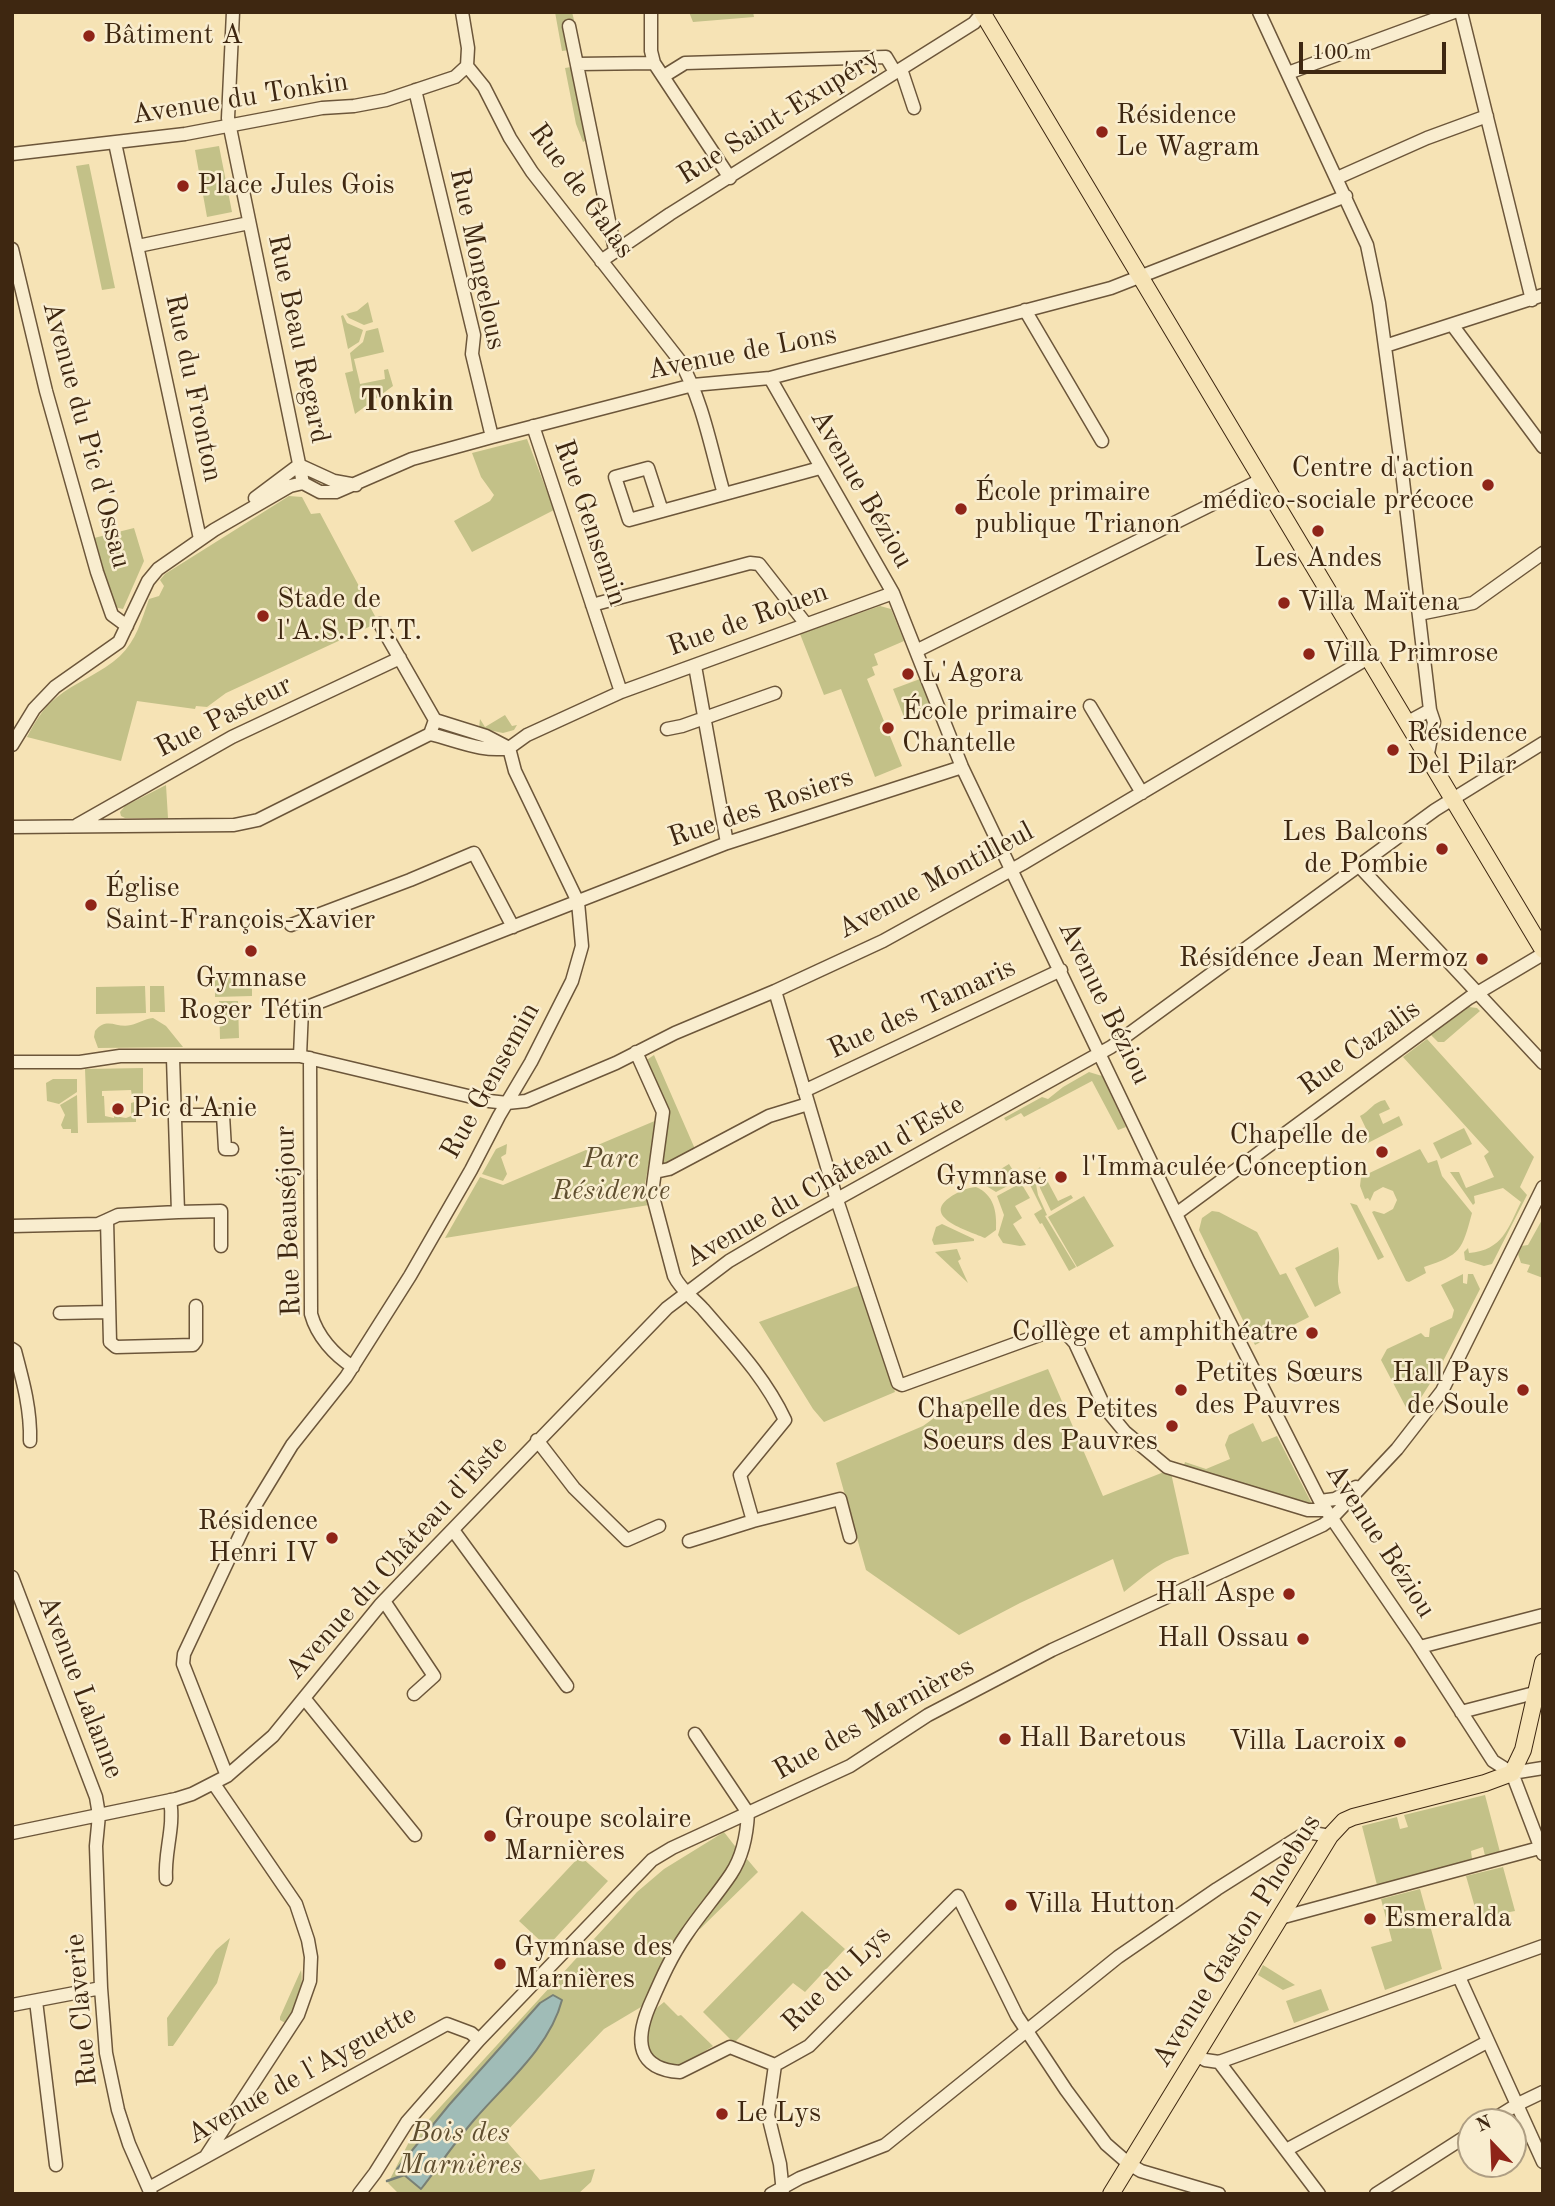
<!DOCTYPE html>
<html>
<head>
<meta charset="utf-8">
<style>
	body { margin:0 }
	#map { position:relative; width:1555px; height:2206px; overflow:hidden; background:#f6e3b5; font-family:"Old Standard TT",serif }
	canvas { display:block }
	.frame { position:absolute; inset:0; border:14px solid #3e2711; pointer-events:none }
	.north { position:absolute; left:1457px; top:2108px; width:70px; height:70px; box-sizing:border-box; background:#f9edcf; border:2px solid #ae9e83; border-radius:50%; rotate:337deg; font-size:19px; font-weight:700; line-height:28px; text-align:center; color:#3e2711 }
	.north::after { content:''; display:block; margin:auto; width:24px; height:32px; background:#8f2418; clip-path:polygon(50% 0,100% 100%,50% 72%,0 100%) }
	.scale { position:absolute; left:1299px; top:42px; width:147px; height:32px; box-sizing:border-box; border:4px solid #3e2711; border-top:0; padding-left:9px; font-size:21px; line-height:24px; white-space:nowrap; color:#3e2711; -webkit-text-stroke:5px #f9edcf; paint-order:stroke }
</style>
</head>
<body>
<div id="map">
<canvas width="1555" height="2206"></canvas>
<div class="frame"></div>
<div class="north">N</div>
<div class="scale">100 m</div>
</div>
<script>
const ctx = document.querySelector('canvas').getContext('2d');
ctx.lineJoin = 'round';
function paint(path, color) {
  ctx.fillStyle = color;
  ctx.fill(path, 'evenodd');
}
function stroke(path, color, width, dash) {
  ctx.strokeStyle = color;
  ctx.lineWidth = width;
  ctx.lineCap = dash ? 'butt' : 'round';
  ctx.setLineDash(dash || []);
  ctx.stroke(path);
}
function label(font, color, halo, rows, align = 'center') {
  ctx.font = font + ' "Old Standard TT",serif';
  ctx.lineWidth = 5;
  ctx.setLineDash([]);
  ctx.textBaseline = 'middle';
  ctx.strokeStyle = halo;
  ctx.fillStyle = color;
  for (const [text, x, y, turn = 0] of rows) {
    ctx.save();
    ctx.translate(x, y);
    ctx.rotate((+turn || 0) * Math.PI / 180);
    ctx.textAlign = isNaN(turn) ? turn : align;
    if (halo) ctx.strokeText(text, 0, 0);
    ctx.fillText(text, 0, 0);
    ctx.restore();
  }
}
paint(new Path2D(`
	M555,12H572L574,20L563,22L566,46L570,50L562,51Z
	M689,12H753L754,17L693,22Z
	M571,67L587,140L583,142L576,124L565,68Z
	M219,146L232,212L207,217L195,150Z
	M89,164L115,288L102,290L76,166Z
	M368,302L373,322L364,325L349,318L346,314L357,311Z
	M343,315L347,323L363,330L359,342L348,349L341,316Z
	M378,328L384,352L354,359L360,384L385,379L384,370L388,369L393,386L355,414L345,373L353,371L350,353L363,342L366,331Z
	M527,439L554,510L472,552L454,521L490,501L494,495L481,477L472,453Z
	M289,496L302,497L311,514L320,513L376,618L373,625L226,693L207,707L196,706L195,709L137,701L121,761L27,737C35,722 43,708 56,698C75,682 102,673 120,656C136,641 142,619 149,599L159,596L164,586L160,580L165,574Z
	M134,528L144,561L123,609L114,607L94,538Z
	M880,606L891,609L904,641L874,654L878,665L872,667L875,675L867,679L902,766L875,777L841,689L824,695L800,634Z
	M920,679L930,705L904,717L893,689Z
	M505,715L512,726L517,725L514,730L503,733L479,728L480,719L485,727Z
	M166,785L168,818H125L121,816L120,812L125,806Z
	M252,977V996L215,997V978Z
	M145,986L146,1013L96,1014V987Z
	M150,986H164L165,1012H150Z
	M219,1001H238L239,1038L220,1039Z
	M1469,1007L1477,1008L1480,1011L1444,1042H1438L1431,1035Z
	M153,1018L166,1026L183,1047L98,1048L94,1037L95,1031C107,1016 117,1029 131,1025C139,1023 144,1019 153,1018Z
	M1427,1039L1534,1157L1520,1187L1527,1195L1492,1264L1484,1266L1465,1260L1464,1252L1468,1248L1469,1253C1503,1250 1508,1228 1521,1202L1503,1188L1474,1196L1475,1203L1473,1205L1450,1172H1459L1466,1188L1494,1177L1484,1156L1489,1152L1403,1057Z
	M654,1055L695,1149L664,1166L660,1164L667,1118L645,1061Z
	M143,1068V1095L132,1096L131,1090L102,1091V1096H104L105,1116L114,1118V1116L126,1118L131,1116V1103L141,1100L142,1115L136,1116V1122L87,1123L85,1069Z
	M1089,1072L1102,1076L1126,1127L1118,1130L1092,1081L1024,1117L1021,1113L1006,1121L1004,1118L1042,1097L1048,1099L1063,1087Z
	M53,1079H77V1092L59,1104L47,1101L46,1083Z
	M77,1095L78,1133H71V1129H63L61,1125L65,1115L60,1105Z
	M1385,1100L1390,1109L1379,1114L1383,1124L1399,1116L1403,1125L1364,1145L1361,1139L1369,1135L1360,1116C1370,1111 1373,1102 1385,1100Z
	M657,1120L644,1189L649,1205L445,1238L480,1177L503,1185Z
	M1464,1128L1472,1144L1441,1159L1433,1143Z
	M507,1144L506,1154L501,1157L507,1174L503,1181L482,1174L496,1149Z
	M1420,1149L1428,1163L1437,1160L1442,1176L1472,1213C1462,1250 1461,1255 1424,1267L1426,1273L1409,1282L1406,1281L1372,1212L1374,1211L1384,1214L1393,1209L1397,1200L1393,1191L1383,1187L1374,1192L1370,1201L1368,1198L1365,1199L1360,1186L1361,1177Z
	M1009,1164L1019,1180L996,1192L983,1184V1180Z
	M1040,1167L1058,1201L1071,1195L1073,1198L1051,1211L1040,1188L1037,1170Z
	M1031,1178L1035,1179L1038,1195L1047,1215L1045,1216L1076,1267L1069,1271L1042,1223L1040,1224L1034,1214L1042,1209L1027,1179Z
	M1021,1183L1030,1198L1015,1206L1022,1218L1013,1224L1026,1245L1020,1246L1003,1243L998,1235L1004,1215L997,1196Z
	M976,1187C994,1195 997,1211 996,1230L985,1238C972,1232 921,1218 949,1198C957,1192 966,1188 976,1187Z
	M1084,1196L1114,1246L1077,1267L1048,1217Z
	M1350,1203L1357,1205L1384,1257L1378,1260Z
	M1212,1211L1219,1212L1257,1232L1280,1275L1286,1273L1309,1317L1255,1345L1199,1230L1202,1218Z
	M1543,1218V1278L1527,1272L1530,1265L1521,1263L1518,1254L1521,1246L1528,1245Z
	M942,1224L974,1239V1241L934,1245L932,1240L936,1227Z
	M1338,1247C1342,1263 1334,1278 1341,1293L1315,1307L1295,1268Z
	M957,1249L961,1259L958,1261L968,1283L935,1252Z
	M1463,1274V1283L1467,1284L1468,1274H1473L1480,1289L1438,1371L1410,1415L1381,1360L1387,1349L1421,1333L1425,1337H1429L1430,1328L1452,1318L1454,1310L1441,1285Z
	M860,1285L895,1392L824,1422L813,1409L759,1322Z
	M1048,1369L1103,1496L1164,1472L1171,1473L1189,1554C1163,1558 1144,1576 1124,1592L1113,1559L1020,1603L959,1635L866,1570L836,1463L923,1426L952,1405Z
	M1253,1423L1262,1442L1277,1436L1312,1504L1309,1506L1183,1469L1185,1462L1206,1469L1230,1459L1225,1445L1229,1435Z
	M1485,1795L1500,1852L1485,1856L1483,1847L1471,1851L1472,1859L1377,1885L1362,1826L1397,1817L1400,1829L1408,1827L1404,1815Z
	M724,1832L738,1850L724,1877L690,1919L674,1942L646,2004L604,2029L502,2136L540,2180L595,2169L591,2182L578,2194H399L388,2183L410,2140L637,1892L664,1869Z
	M580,1856L608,1881L547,1947L519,1921Z
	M747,1859L758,1872L700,1929L698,1927Z
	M1503,1867L1515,1911L1478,1918L1466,1876Z
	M1420,1889L1442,1969L1385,1990L1371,1947L1392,1941L1381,1899Z
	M802,1911L845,1949L805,1992L793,1983L734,2043L703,2012Z
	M230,1938L217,1983L173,2046H168L167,2018L216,1950Z
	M1263,1965L1295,1985L1283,1990L1258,1975Z
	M301,1970C304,1988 298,2010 287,2024L280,2020V2017Z
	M1321,1989L1329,2010L1294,2023L1286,2001Z
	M664,2002L678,2016L681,2015L713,2046C701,2053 686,2066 672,2065C651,2065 642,2042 646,2024C648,2014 657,2008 664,2002Z`), '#c3c188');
const water = new Path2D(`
	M553,1995L562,2000C550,2047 505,2084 474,2120C455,2142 439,2166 421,2189L397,2169L449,2105L540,2003Z`);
paint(water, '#a0bcb7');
stroke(water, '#798075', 2);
stroke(new Path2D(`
	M387,2181L407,2174`), '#798075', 2.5);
const minor = new Path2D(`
	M233,12L228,118L303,483
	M462,12L468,48L467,66L484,87L510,138L532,172L680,361C703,401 711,449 724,494
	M651,12V51L654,63L730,178
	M1259,12L1367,245L1379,303L1402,472L1430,710L1434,722L1427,759
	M1461,12L1532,300
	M569,26L615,250
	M577,64L654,63
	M901,69L914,108
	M1288,73L1454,12
	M664,76L685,63L886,57L895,72
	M415,90L474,335L472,354L492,437
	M115,143L200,539
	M12,154L185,134L322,108L354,106L386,100L455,77L467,66
	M1337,178L1427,138L1487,116
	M138,246L249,223
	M12,249L46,391L97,572L112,615L127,626
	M601,261L670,214L974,23L983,12
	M1025,310L1102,441
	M1453,326L1543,447
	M1385,346L1543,295
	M770,378L893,593L962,767L1199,1262L1320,1501L1415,1640L1493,1761L1512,1773
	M299,465L334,481L356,485
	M255,498L299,465
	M662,511L648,468L615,477L629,520L820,468
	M592,605L750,563L759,564L806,624
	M1419,614L1473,603L1543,553
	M380,624L435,720
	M916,651L1261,480
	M695,666L727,843
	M621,692L893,593
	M1090,706L1142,793
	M435,720L486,736L509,748
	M1406,723L1430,710
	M667,729L682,726L775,693
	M430,734C456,740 483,753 509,748
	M12,745L34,709L55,687L119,642L148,581L158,569L214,530L290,486L303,483L320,492H336L412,459L492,437L693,385L770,378L1111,288L1346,196
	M77,825L232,737L400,658
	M12,827L234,825L258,820L430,734L435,720
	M1358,865L1543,1063
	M291,925L410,880L474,853L513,927
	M775,991L836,1197L898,1383L902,1385L1056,1329L1066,1333L1075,1343L1105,1408L1125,1432L1167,1467L1308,1510H1325
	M636,1052L663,1112L652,1193L674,1276C681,1290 693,1298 703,1309C733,1344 765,1377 785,1420L740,1475L753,1521L689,1541
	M300,1056L302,1009L727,843L962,767
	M173,1058L178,1212L118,1215L107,1220L110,1342L116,1347L193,1345L196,1341V1306
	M310,1058L311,1314C317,1336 334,1355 353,1367
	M12,1062H80L120,1056H300L489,1101L507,1103L526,1101L616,1063L675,1033L775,991L883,941L1022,864L1368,658
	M804,1091L1061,970
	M176,1115H223L225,1149H232
	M655,1172L669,1169L769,1116L808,1104
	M178,1212L221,1211V1246
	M1176,1214L1469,998L1543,954
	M12,1226L98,1224L107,1220
	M60,1313L108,1312
	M12,1349L15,1351C23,1381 31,1410 30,1441
	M537,1440L574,1488L627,1540L659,1526
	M1320,1501L1335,1499L1356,1487
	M753,1521L840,1499L850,1537
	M453,1530L567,1686
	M12,1577L96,1797L99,1815L96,1846L101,1988L106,2053L118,2110L129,2144L151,2194
	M384,1601L434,1676L414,1694
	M1420,1647L1543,1615
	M304,1698L415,1835
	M1461,1712L1542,1691
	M695,1734L748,1813
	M1512,1773L1543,1854
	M1512,1773L1543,1768
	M227,1776L183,1664L184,1654L250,1514L292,1445L346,1377L410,1276L471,1170L499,1116L531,1062L572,981L582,946L578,902L515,771L509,748L527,735L621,692L533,426
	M748,1813C747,1834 743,1856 731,1874C717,1895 700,1914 686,1935C670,1958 660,1982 649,2007C635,2041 637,2069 680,2072L730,2047L775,2065
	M12,1833L176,1799L192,1794L227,1776L273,1736L380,1605L401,1583L667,1308L729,1261L785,1228L1111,1047L1435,810L1543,743
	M166,1879C164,1852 175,1827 170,1800
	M1280,1918L1543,1847
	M1459,1977L1543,2162
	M36,2001L56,2165
	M12,2005L101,1988
	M1197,2055L1205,2060L1219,2062L1543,1946
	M1219,2062L1319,2194
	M775,2065L809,2046L958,1896L1017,2016L1066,2090L1106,2144L1129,2164L1141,2171L1219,2194
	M775,2065L768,2115L780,2164L783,2193
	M1489,2122L1518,2104L1543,2092
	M1286,2150L1487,2042
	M206,2156L298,2015L310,1981L311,1957L308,1940L296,1904L214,1784
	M149,2188L447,2024L471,2033L479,2040
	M359,2194L375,2173L407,2122L479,2040L652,1860L672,1848L850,1766L928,1715L1052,1650L1323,1525L1331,1519L1397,1449L1442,1391L1543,1187
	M771,2194L800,2178L885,2145L1118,1957L1217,1889L1307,1832L1330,1836
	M1376,2194L1471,2133`);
const major = new Path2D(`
	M982,12L1543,950
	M1111,2194L1330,1836L1344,1821L1353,1817L1485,1783L1512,1773L1523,1750L1543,1662`);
stroke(minor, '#6c563a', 15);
stroke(major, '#3e2711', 18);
stroke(minor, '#f9edcf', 12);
stroke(major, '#f6e3b5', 16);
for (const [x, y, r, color] of [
	[89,36,7,"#8f2418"],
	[1102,132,7,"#8f2418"],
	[183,186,7,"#8f2418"],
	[1488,485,7,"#8f2418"],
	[961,509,7,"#8f2418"],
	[1318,531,7,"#8f2418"],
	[1284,603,7,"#8f2418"],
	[263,616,7,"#8f2418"],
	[1309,654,7,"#8f2418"],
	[908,674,7,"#8f2418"],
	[888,728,7,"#8f2418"],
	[1393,750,7,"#8f2418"],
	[1442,849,7,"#8f2418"],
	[91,905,7,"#8f2418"],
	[251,951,7,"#8f2418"],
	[1482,959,7,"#8f2418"],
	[118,1109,7,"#8f2418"],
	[1382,1152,7,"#8f2418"],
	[1061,1177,7,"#8f2418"],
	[1312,1333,7,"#8f2418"],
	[1181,1390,7,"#8f2418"],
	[1523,1390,7,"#8f2418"],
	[1172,1426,7,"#8f2418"],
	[332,1538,7,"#8f2418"],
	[1289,1594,7,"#8f2418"],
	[1303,1639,7,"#8f2418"],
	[1005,1739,7,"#8f2418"],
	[1400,1742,7,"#8f2418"],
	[490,1836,7,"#8f2418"],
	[1011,1905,7,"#8f2418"],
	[1370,1919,7,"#8f2418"],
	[500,1964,7,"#8f2418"],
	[722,2114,7,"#8f2418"]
]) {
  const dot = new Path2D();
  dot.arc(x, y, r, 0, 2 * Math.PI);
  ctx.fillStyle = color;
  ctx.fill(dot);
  stroke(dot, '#f9edcf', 2.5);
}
label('28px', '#3e2711', '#f9edcf', [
	["Bâtiment A",103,36],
	["Résidence",1116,116],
	["Le Wagram",1116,148],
	["Place Jules Gois",197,186],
	["Centre d'action",1474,469,"right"],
	["médico-sociale précoce",1474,501,"right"],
	["École primaire",975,493],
	["publique Trianon",975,525],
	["Les Andes",1318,559,"center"],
	["Stade de",277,600],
	["l'A.S.P.T.T.",277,632],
	["Villa Maïtena",1298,603],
	["Villa Primrose",1323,654],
	["L'Agora",922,674],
	["École primaire",902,712],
	["Chantelle",902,744],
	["Résidence",1407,734],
	["Del Pilar",1407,766],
	["Les Balcons",1428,833,"right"],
	["de Pombie",1428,865,"right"],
	["Église",105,889],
	["Saint-François-Xavier",105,921],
	["Résidence Jean Mermoz",1468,959,"right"],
	["Gymnase",251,979,"center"],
	["Roger Tétin",251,1011,"center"],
	["Pic d'Anie",132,1109],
	["Chapelle de",1368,1136,"right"],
	["l'Immaculée Conception",1368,1168,"right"],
	["Gymnase",1047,1177,"right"],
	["Collège et amphithéatre",1298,1333,"right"],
	["Petites Sœurs",1195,1374],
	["des Pauvres",1195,1406],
	["Hall Pays",1509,1374,"right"],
	["de Soule",1509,1406,"right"],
	["Chapelle des Petites",1158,1410,"right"],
	["Soeurs des Pauvres",1158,1442,"right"],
	["Résidence",318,1522,"right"],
	["Henri IV",318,1554,"right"],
	["Hall Aspe",1275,1594,"right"],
	["Hall Ossau",1289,1639,"right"],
	["Hall Baretous",1019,1739],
	["Villa Lacroix",1386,1742,"right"],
	["Groupe scolaire",504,1820],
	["Marnières",504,1852],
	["Villa Hutton",1025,1905],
	["Esmeralda",1384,1919],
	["Gymnase des",514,1948],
	["Marnières",514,1980],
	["Le Lys",736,2114]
], 'left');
label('28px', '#3e2711', '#f9edcf', [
	["Avenue du Tonkin",240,99,-9],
	["Rue Saint-Exupéry",779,117,-32],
	["Rue de Galas",581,191,54],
	["Rue Mongelous",477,259,78],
	["Rue Beau Regard",298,339,78],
	["Avenue de Lons",742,353,-11],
	["Rue du Fronton",193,388,78],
	["Avenue du Pic d'Ossau",86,435,75],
	["Avenue Béziou",861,489,60],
	["Rue Gensemin",590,523,71],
	["Rue de Rouen",748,620,-20],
	["Rue Pasteur",224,717,-27],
	["Rue des Rosiers",761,808,-19],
	["Avenue Montilleul",936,881,-28],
	["Avenue Béziou",1104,1003,64],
	["Rue des Tamaris",922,1009,-25],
	["Rue Cazalis",1360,1048,-36],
	["Rue Gensemin",491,1081,-61],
	["Avenue du Château d'Este",825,1182,-30],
	["Rue Beauséjour",289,1221,-92],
	["Avenue Béziou",1380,1541,57],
	["Avenue du Château d'Este",397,1558,-48],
	["Avenue Lalanne",80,1687,69],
	["Rue des Marnières",874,1719,-29],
	["Avenue Gaston Phoebus",1237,1941,-58],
	["Rue du Lys",837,1979,-44],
	["Rue Claverie",82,2010,-95],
	["Avenue de l'Ayguette",302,2075,-29]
]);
label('italic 28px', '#5f4e2f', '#f9edcf', [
	["Parc",611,1160],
	["Résidence",611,1192],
	["Bois des",460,2134],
	["Marnières",460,2166]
]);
label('bold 30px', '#3e2711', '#f9edcf', [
	["Tonkin",407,402]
]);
</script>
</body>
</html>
